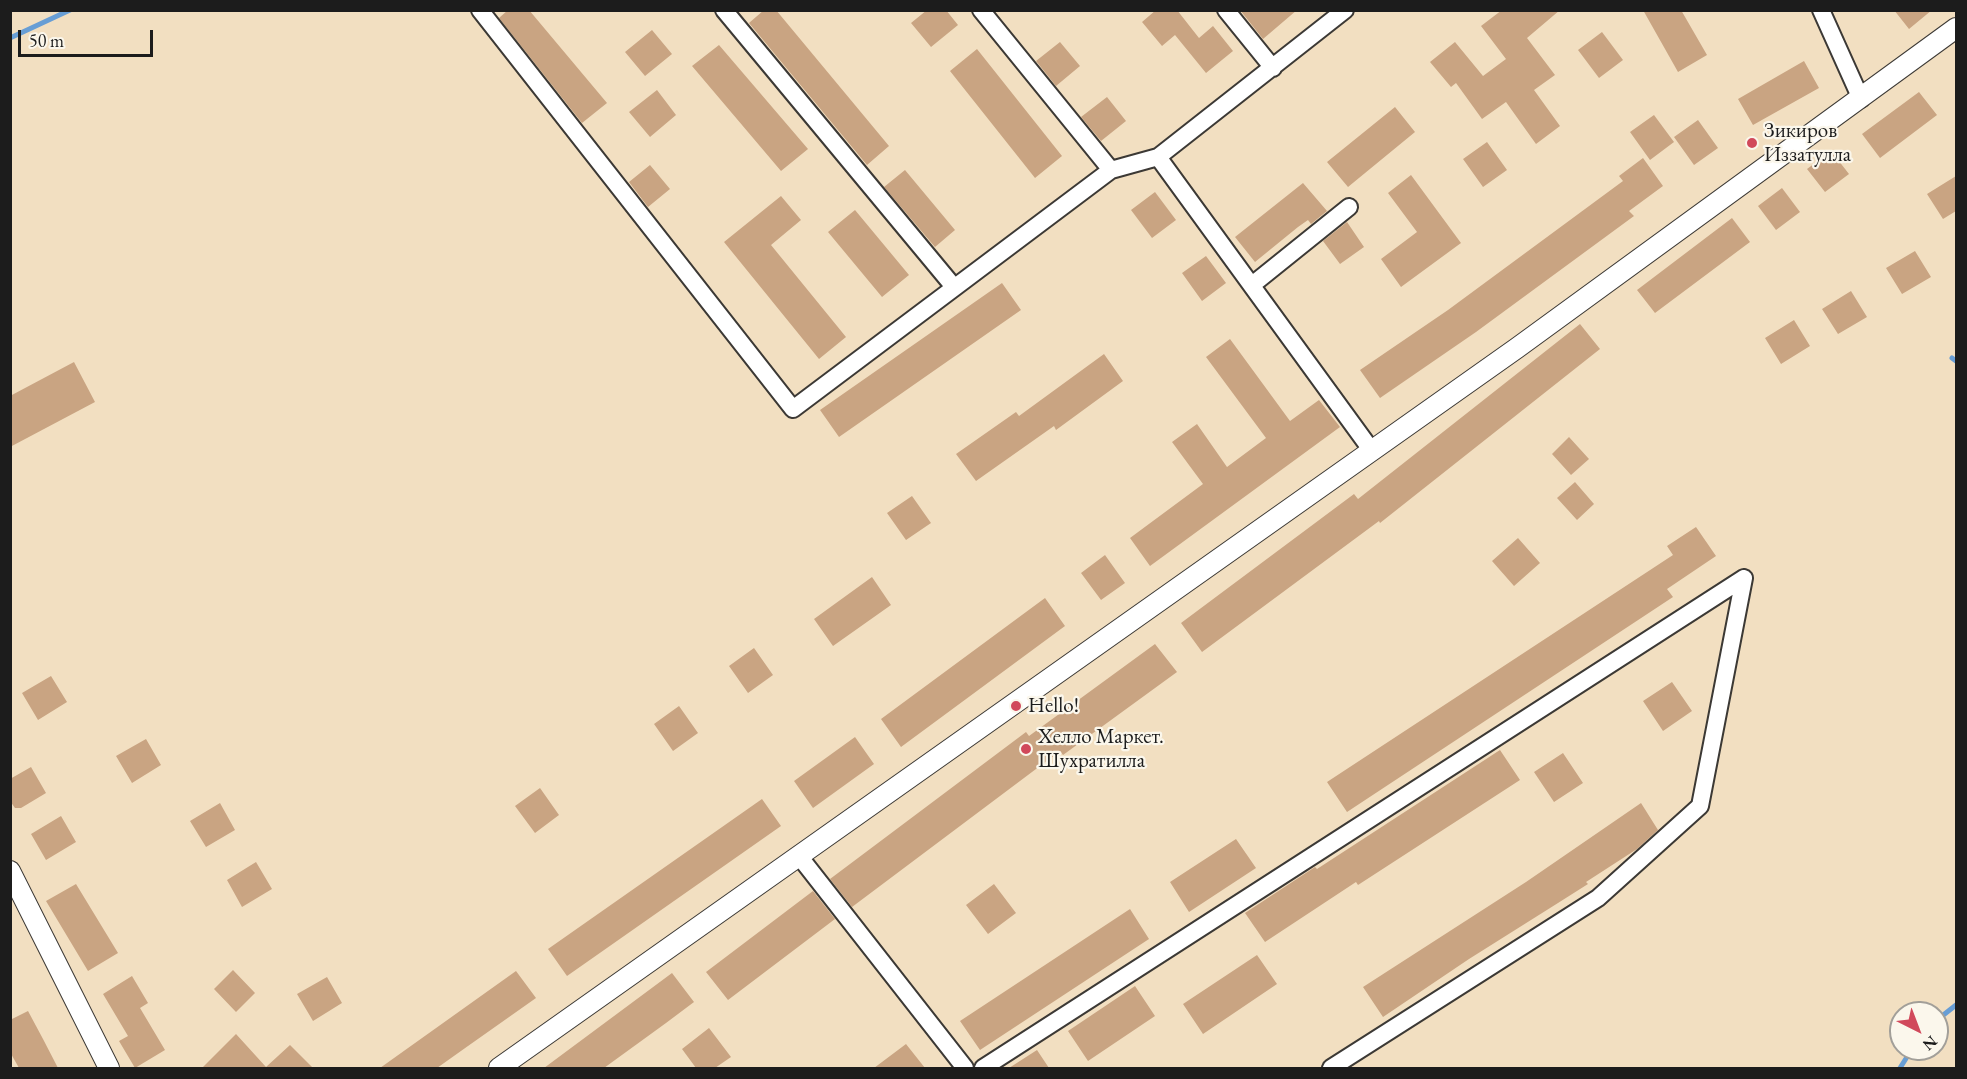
<!DOCTYPE html>
<html>
<head>
<meta charset="utf-8">
<style>
	body { margin:0 }
	#map { position:relative; width:1967px; height:1079px; overflow:hidden; background:#f2dfc1; font-family:"EB Garamond",serif }
	canvas { display:block }
	.frame { position:absolute; inset:0; border:12px solid #1c1c1c; pointer-events:none }
	.north { position:absolute; left:1889px; top:1001px; width:60px; height:60px; box-sizing:border-box; background:#fbf7ec; border:2px solid #a29f99; border-radius:50%; rotate:138deg; font-size:16px; font-weight:700; line-height:24px; text-align:center; color:#1c1c1c }
	.north::after { content:''; display:block; margin:auto; width:21px; height:27px; background:#d1495b; clip-path:polygon(50% 0,100% 100%,50% 72%,0 100%) }
	.scale { position:absolute; left:18px; top:30px; width:135px; height:27px; box-sizing:border-box; border:3px solid #1c1c1c; border-top:0; padding-left:8px; font-size:18px; line-height:21px; white-space:nowrap; color:#1c1c1c; -webkit-text-stroke:4px #fbf7ec; paint-order:stroke }
</style>
</head>
<body>
<div id="map">
<canvas width="1967" height="1079"></canvas>
<div class="frame"></div>
<div class="north">N</div>
<div class="scale">50 m</div>
</div>
<script>
const ctx = document.querySelector('canvas').getContext('2d');
ctx.lineJoin = 'round';
function stroke(path, color, width, dash) {
  ctx.strokeStyle = color;
  ctx.lineWidth = width;
  ctx.lineCap = dash ? 'butt' : 'round';
  ctx.setLineDash(dash || []);
  ctx.stroke(path);
}
function paint(path, color) {
  ctx.fillStyle = color;
  ctx.fill(path, 'evenodd');
}
function label(font, color, halo, rows, align = 'center') {
  ctx.font = font + ' "EB Garamond",serif';
  ctx.lineWidth = 4.5;
  ctx.setLineDash([]);
  ctx.textBaseline = 'middle';
  ctx.strokeStyle = halo;
  ctx.fillStyle = color;
  for (const [text, x, y, turn = 0] of rows) {
    ctx.save();
    ctx.translate(x, y);
    ctx.rotate((+turn || 0) * Math.PI / 180);
    ctx.textAlign = isNaN(turn) ? turn : align;
    if (halo) ctx.strokeText(text, 0, 0);
    ctx.fillText(text, 0, 0);
    ctx.restore();
  }
}
stroke(new Path2D(`
	M10,38L70,10
	M1952,358L1956,361
	M1937,1020L1956,1005
	M1900,1068L1912,1049`), '#689ed5', 5);
paint(new Path2D(`
	M508,10H529L607,103L582,123L499,18Z
	M764,10H776L889,146L867,165L749,23Z
	M927,10H946L958,25L931,47L911,23Z
	M1156,10H1177L1199,38L1213,26L1233,51L1206,73L1175,35L1162,46L1142,22Z
	M1240,10H1297L1263,39Z
	M1502,10H1560L1527,38L1555,75L1534,90L1560,126L1536,144L1506,102L1482,119L1456,83L1451,87L1430,62L1455,42L1483,76L1506,59L1481,26Z
	M1643,10H1681L1707,55L1678,72Z
	M1894,10H1932L1909,29Z
	M652,30L672,54L645,76L625,52Z
	M1602,32L1623,60L1599,78L1578,50Z
	M1060,42L1080,66L1056,86L1036,61Z
	M719,45L808,149L781,171L692,66Z
	M977,49L1062,156L1035,178L950,71Z
	M1804,61L1819,88L1753,125L1738,99Z
	M657,90L676,115L650,137L629,112Z
	M1919,92L1937,115L1880,158L1862,134Z
	M1107,97L1126,121L1101,141L1081,117Z
	M1395,107L1415,132L1348,187L1327,162Z
	M1654,115L1674,142L1650,160L1630,132Z
	M1698,120L1718,148L1694,165L1674,137Z
	M1487,142L1507,170L1483,187L1463,159Z
	M1831,151L1849,174L1825,192L1807,169Z
	M1643,158L1663,186L1629,211L1634,216L1476,332L1380,398L1360,370L1448,310L1623,181L1619,176Z
	M650,165L670,189L648,207L629,182Z
	M905,170L955,230L935,247L884,187Z
	M1411,175L1461,243L1401,287L1381,259L1417,232L1388,193Z
	M1956,176V211L1943,219L1927,194Z
	M1303,183L1327,211L1311,224L1308,220L1298,227L1255,262L1235,237Z
	M1782,188L1800,212L1776,230L1758,206Z
	M1155,192L1176,220L1152,238L1131,210Z
	M781,196L801,220L771,245L846,337L819,359L724,242Z
	M855,210L909,275L882,297L828,232Z
	M1732,218L1750,242L1655,313L1637,290Z
	M1347,222L1364,247L1340,264L1323,241Z
	M1915,251L1931,277L1902,294L1886,268Z
	M1206,256L1226,283L1202,301L1182,273Z
	M1002,283L1021,310L839,437L820,410Z
	M1851,291L1867,317L1838,334L1822,309Z
	M1794,320L1810,346L1781,364L1765,338Z
	M1580,324L1600,349L1380,523L1379,521L1202,652L1181,623L1354,494L1358,499Z
	M1230,339L1290,421L1319,400L1340,427L1150,566L1130,538L1203,484L1172,442L1197,424L1227,467L1266,438L1206,357Z
	M1104,354L1123,381L1056,430L1054,426L976,481L956,454L1016,412L1019,416Z
	M74,362L95,402L10,447V396Z
	M1569,437L1589,459L1571,475L1552,454Z
	M1575,482L1594,504L1577,520L1557,498Z
	M912,496L931,523L906,540L887,513Z
	M1696,527L1716,556L1667,589L1673,597L1347,812L1327,782L1673,555L1667,546Z
	M1518,538L1540,563L1514,586L1492,561Z
	M1105,555L1125,583L1101,600L1081,573Z
	M872,577L891,605L833,646L814,619Z
	M1045,598L1065,626L901,747L881,719Z
	M1155,644L1177,672L1063,755L1060,751L852,907L830,879L1026,732L1029,736Z
	M754,648L773,675L748,693L729,666Z
	M51,676L67,702L38,720L22,693Z
	M1672,682L1692,711L1663,731L1643,701Z
	M679,706L698,733L673,751L654,724Z
	M855,737L874,764L813,808L794,781Z
	M146,739L161,765L132,783L116,756Z
	M1500,750L1520,780L1358,885L1356,882L1265,942L1245,913L1315,867L1317,869Z
	M1563,753L1583,783L1554,802L1534,772Z
	M31,767L46,793L21,808H15L10,801V779Z
	M540,788L559,815L535,833L515,806Z
	M762,799L781,826L567,976L548,949Z
	M220,803L235,830L206,847L190,821Z
	M1641,803L1658,830L1637,849L1586,882L1588,884L1558,903L1469,959L1383,1017L1363,987L1526,882Z
	M61,816L76,842L46,860L31,834Z
	M1236,839L1256,868L1189,912L1170,882Z
	M256,862L272,889L242,907L227,880Z
	M76,884L118,953L88,971L46,901Z
	M994,884L1016,913L988,934L966,905Z
	M813,891L835,919L728,1000L706,972Z
	M1130,909L1149,939L980,1050L960,1021Z
	M1257,955L1277,984L1203,1034L1183,1004Z
	M233,970L255,993L236,1012L214,989Z
	M516,971L536,998L468,1046L437,1068H380Z
	M672,973L694,1002L666,1023L604,1068H544Z
	M132,976L148,1003L140,1008L165,1050L135,1068L119,1041L128,1036L103,994Z
	M327,977L342,1003L313,1021L297,994Z
	M1135,986L1155,1016L1088,1061L1068,1031Z
	M28,1011L43,1039L58,1068H19L10,1052V1020Z
	M709,1028L731,1057L715,1068H696L682,1049Z
	M236,1034L266,1067L290,1045L313,1068H202Z
	M906,1044L925,1068H874Z
	M1037,1050L1049,1068H1009Z`), '#c9a482');
const minor = new Path2D(`
	M480,10L793,409L1111,170L1158,157L1345,10
	M724,10L954,287
	M981,10L1111,170
	M1226,10L1273,68
	M1821,10L1861,99
	M1158,157L1372,451
	M1252,285L1349,207
	M799,856L965,1068
	M983,1068L1744,578
	M1331,1068L1598,898L1700,806L1744,578`);
const tertiary = new Path2D(`
	M10,871L109,1068
	M499,1068L1517,348L1956,28`);
stroke(minor, '#3c3935', 20);
stroke(tertiary, '#3c3935', 22);
stroke(minor, '#fff', 16);
stroke(tertiary, '#fff', 20);
for (const [x, y, r, color] of [
	[1752,143,6,"#d1495b"],
	[1016,706,6,"#d1495b"],
	[1026,749,6,"#d1495b"]
]) {
  const dot = new Path2D();
  dot.arc(x, y, r, 0, 2 * Math.PI);
  ctx.fillStyle = color;
  ctx.fill(dot);
  stroke(dot, '#fbf7ec', 2);
}
label('21px', '#1c1c1c', '#fbf7ec', [
	["Зикиров",1764,131],
	["Иззатулла",1764,155],
	["Hello!",1028,706],
	["Хелло Маркет.",1038,737],
	["Шухратилла",1038,761]
], 'left');
</script>
</body>
</html>
